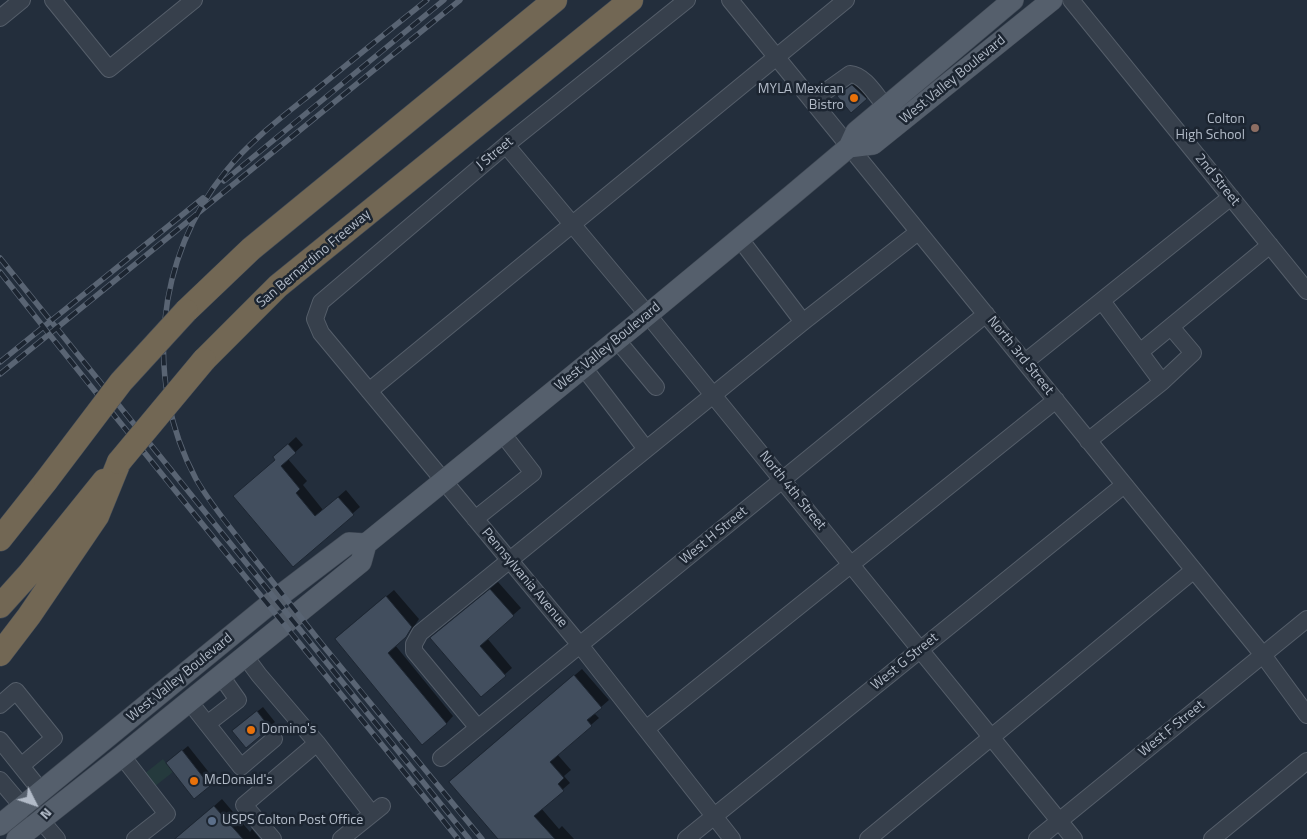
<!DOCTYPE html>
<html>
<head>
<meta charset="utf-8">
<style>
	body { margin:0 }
	#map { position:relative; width:1307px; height:839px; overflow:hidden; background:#232e3c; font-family:"Titillium Web",sans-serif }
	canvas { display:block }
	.north { position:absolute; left:10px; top:779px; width:50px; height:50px; -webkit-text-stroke:4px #1c2531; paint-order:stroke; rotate:131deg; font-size:14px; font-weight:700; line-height:20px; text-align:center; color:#b2bbc8 }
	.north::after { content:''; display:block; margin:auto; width:18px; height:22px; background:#b2bbc8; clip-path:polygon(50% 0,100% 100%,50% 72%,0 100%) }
</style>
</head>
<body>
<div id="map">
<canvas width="1307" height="839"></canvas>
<div class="north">N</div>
</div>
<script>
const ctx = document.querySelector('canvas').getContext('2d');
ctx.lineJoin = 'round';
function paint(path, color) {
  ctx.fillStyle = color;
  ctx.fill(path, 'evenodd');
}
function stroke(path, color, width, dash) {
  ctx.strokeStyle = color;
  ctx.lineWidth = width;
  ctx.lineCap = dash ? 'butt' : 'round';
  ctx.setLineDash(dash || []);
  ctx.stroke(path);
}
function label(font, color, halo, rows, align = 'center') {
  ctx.font = font + ' "Titillium Web",sans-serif';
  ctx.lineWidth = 5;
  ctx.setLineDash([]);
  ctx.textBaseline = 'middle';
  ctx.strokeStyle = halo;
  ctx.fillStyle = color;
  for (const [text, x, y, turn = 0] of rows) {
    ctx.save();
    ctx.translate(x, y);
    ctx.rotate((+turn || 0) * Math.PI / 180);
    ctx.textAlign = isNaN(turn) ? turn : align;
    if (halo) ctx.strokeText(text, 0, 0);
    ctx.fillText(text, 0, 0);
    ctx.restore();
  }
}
paint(new Path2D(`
	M163,759L173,772L154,787L144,774Z`), '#253a3d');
paint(new Path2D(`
	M858,80L872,93L851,111L839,96Z
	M296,437L303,445L288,459L307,481L303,485L323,510L346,490L360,507L293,565L234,496L276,459L282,450Z
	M498,582L521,608L487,638L512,668L481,695L432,638Z
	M394,590L419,619L413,628L395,645L453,716L446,724L344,632Z
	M582,669L609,700L594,713L599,718L557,754L571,770L564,776L570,783L541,808L559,829L562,826L574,839H500L458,775Z
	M263,707L275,722L246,746L239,726Z
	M188,746L215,780L194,797L173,758Z
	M222,799L250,832L252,829L260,839H177Z`), '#0007');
const building = new Path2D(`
	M852,85L867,99L851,113L837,96Z
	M288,444L296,453L281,466L300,489L296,493L315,516L338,497L354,515L293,567L233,496L275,460L273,457Z
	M490,589L514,616L480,646L506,676L481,697L430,638Z
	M386,596L412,627L406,637L388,653L447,724L422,745L335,639Z
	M574,675L602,708L587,720L592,726L550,762L564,778L558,784L564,791L534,816L555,839H498L449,782Z
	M257,711L270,728L246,748L232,731Z
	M182,750L210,786L194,799L166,763Z
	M214,806L243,839H175Z`);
paint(building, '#424e5e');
stroke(building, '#1e2733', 1);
const minor = new Path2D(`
	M53,0L109,69L194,0
	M687,0L506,145L321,302L315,319L321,333L580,645L732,839
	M730,0L1263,655L1307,715
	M1071,0L1307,291
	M0,18L22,0
	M812,101L850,74C865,75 877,97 886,107
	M506,145L648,315L1074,839
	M740,239L803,322
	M617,340L656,387
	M1140,352L1270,245
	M1025,362L1231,197
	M584,368L646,449
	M1162,382L1193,353L1171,327
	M369,391L846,0
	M1088,441L1162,382L1102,301
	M475,519L533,473L502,433
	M245,656L259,675L317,743
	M189,701L241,767L274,739
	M0,705L16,691L54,738L21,766
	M207,724L238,700L221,676
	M478,728L414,651V644L420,633L803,322L918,232
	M646,729L1056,400
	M0,740L41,791
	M122,756L167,814L135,839
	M441,758L986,314
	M0,780L22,806
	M34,812L57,839
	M273,839L244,805L317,743L372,814
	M341,839L382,806
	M686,839L1124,485
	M868,839L1194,570
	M1037,839L1307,619
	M1212,839L1307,761`);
const major = new Path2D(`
	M849,147L873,144L1052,0
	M0,825L282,594L349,543L366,544
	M17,839L122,756L361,562L366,544L634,326L792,195L849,147L856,132L1013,0`);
const highway = new Path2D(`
	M186,311L251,249L555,0
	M204,360L278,286L631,0
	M0,539L46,481
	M0,606L29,574L104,481
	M0,654L29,616L97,516L119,462`);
stroke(minor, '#555e6a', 18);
stroke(major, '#404955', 22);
stroke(highway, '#424b57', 25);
stroke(minor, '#37404c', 16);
stroke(major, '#555f6c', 21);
stroke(highway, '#726754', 24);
const rail = new Path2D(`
	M427,0C388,31 350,62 312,93C282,117 250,141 226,171C156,257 143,381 196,479C211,505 231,528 249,552C273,582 297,613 321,643C375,708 428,774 482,839
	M224,181L444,0
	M0,258L469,839
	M0,272C150,463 306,649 458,839
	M0,362L203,198
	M0,374L460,0`);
stroke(rail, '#596473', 5.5);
stroke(rail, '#1c2531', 4, [11]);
const highwayBridge = new Path2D(`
	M119,462L204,360
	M46,481L121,382L186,311`);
stroke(highwayBridge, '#424b57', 25, []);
stroke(highwayBridge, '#726754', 24);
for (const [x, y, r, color] of [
	[854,98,5,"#e8710a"],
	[1255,128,5,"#8d6e63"],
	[251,730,5,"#e8710a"],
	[194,781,5,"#e8710a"],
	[212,821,5,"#5c6f8a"]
]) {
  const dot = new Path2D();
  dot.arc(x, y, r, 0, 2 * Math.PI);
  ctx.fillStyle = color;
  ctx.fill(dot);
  stroke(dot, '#1c2531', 2);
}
label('14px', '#b2bbc8', '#1c2531', [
	["West Valley Boulevard",953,80,-39],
	["J Street",495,154,-40],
	["2nd Street",1217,180,51],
	["San Bernardino Freeway",314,259,-40],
	["West Valley Boulevard",608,347,-39],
	["North 3rd Street",1020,356,51],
	["North 4th Street",792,491,51],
	["West H Street",714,536,-39],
	["Pennsylvania Avenue",524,578,50],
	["West G Street",905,662,-39],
	["West Valley Boulevard",180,678,-39],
	["West F Street",1172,729,-39]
]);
label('14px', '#b2bbc8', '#1c2531', [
	["MYLA Mexican",844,90,"right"],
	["Bistro",844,106,"right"],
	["Colton",1245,120,"right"],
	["High School",1245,136,"right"],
	["Domino's",261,730],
	["McDonald's",204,781],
	["USPS Colton Post Office",222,821]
], 'left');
</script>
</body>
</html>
